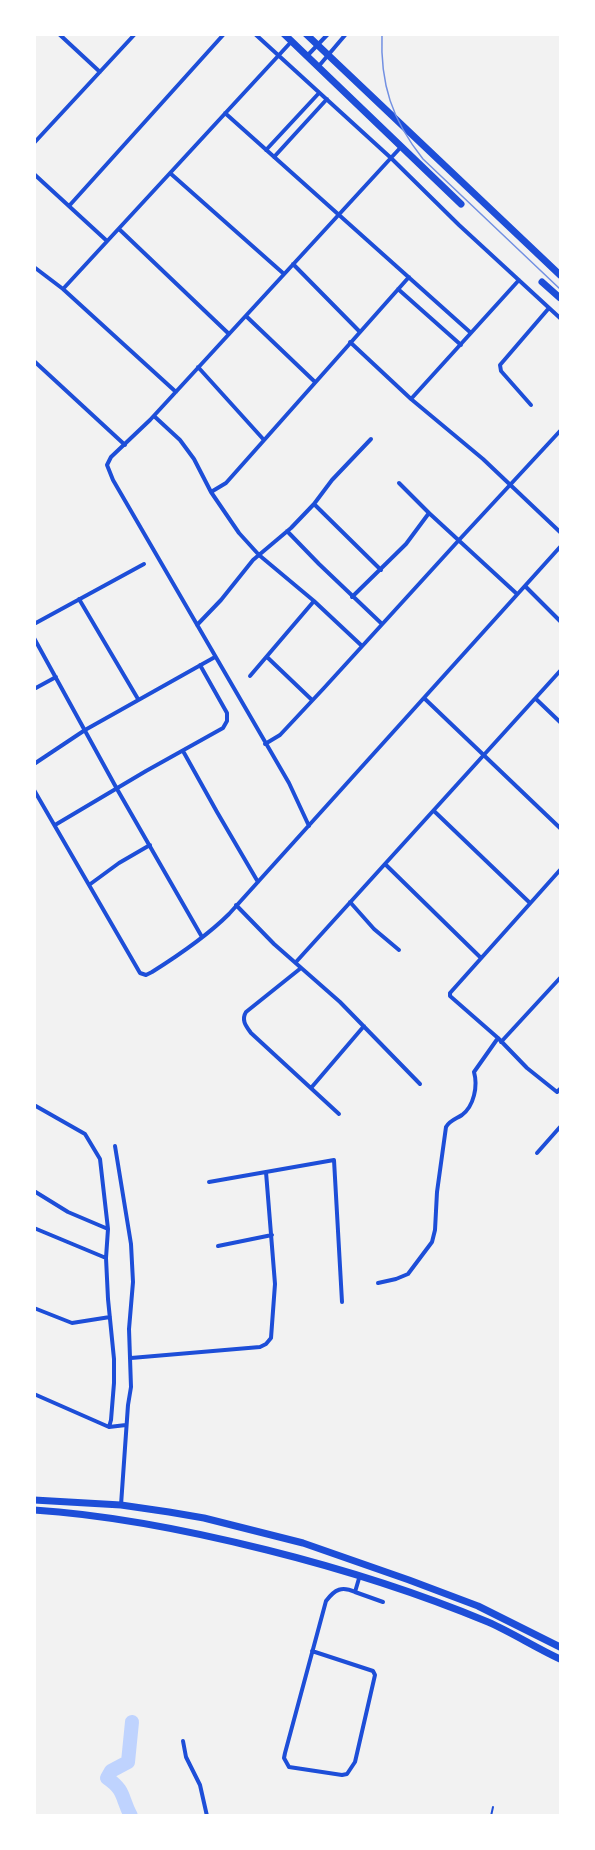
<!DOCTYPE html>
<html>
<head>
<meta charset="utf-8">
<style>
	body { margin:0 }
	#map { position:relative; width:595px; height:1850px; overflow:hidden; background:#f2f2f2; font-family:Inter,sans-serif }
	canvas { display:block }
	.frame { position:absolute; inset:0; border:36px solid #fff; pointer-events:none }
</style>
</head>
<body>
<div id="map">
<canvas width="595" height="1850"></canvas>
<div class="frame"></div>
</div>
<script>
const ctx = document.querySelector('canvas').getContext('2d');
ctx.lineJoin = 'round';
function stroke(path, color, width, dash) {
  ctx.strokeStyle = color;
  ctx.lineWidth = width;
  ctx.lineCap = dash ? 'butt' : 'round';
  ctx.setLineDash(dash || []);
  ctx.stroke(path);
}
stroke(new Path2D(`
	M131,1816C121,1798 126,1791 107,1778L111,1771L128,1762L132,1722`), '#bfd3fe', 14);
stroke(new Path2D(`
	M491,1816L493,1807`), '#1d4ed8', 2);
stroke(new Path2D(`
	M59,34L100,72
	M255,34L391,158L459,225L560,318
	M307,56L328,34
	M318,67L346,34
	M225,113L471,333
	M34,143L135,34
	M266,150L319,93
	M274,157L327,99
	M170,173L284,274
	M34,174L107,241
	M69,206L224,34
	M119,229L229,334
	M293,264L360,332
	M34,267L63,289L176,392
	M63,289L291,42
	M398,289L461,345
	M246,316L315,382
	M350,342L411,399L483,459L560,532
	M34,361L125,445
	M198,367L264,440
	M411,399L519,280
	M531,405L501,371L500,365L549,308
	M154,416L180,440L194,459L211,492L239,533L259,555L314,601L362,646
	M371,439L332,480L314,504L381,570
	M399,483L429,513
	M211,492L226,483L409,277
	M287,531L319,564L382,624
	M525,586L560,621
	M352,597L406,544L429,513L517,594
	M79,599L138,699
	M34,624L144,564
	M197,625L221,600L253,560L291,528L314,504
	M34,638L117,789L202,937
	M267,657L312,700
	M250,676L314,601
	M34,689L56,677
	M424,698L560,828
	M536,699L560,722
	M265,744L280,735L324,688L459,540L560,431
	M183,751L217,812L258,882
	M34,764L85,730L215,657
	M34,790L140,973L146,975L152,972C179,955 206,937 229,914L560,547
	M434,811L530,903
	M55,825L146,771L223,728L227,721V713L200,665
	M309,826L289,783L113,480L107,465L111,457L150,420L401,147
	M385,864L481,958
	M560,870L450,993V996L498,1038L527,1068L557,1092L560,1089
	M89,885L119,863L150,845
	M350,902L374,929L399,950
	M236,905L274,944L340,1002L420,1084
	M296,962L560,671
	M301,968L246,1012C241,1020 246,1026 251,1033L339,1114
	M501,1042L560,978
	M311,1088L364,1026
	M34,1105L85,1134L100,1159L108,1229L106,1258L108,1299L114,1359V1383L111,1420L109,1427
	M115,1146L131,1244L133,1282L129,1329L131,1387L128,1405L121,1505
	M537,1153L560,1127
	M209,1182L334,1160L342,1302
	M34,1191L68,1212L108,1229
	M34,1228L106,1258
	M218,1246L272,1235
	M378,1283L396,1279L408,1274L432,1242L435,1230L437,1192L446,1127C450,1120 456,1119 462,1115C474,1106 478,1086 474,1072L498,1038
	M34,1308L72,1323L110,1317
	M131,1358L260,1347L266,1344L271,1338L275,1284L266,1172
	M34,1394L109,1427
	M109,1427L126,1425
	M360,1575L355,1592L383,1602
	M312,1651L373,1671L375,1675L355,1762L347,1774L342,1775L289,1767L284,1758L285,1753L326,1601C335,1589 342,1586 355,1592
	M183,1741L186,1757L200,1785L207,1816`), '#1d4ed8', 4);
stroke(new Path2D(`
	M284,34L461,204
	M306,34L560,275
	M542,282L560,298
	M34,1500L121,1505L169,1512L204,1518L303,1543L409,1580L478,1606L560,1647
	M34,1510C113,1515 191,1531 267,1550C343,1569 416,1592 488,1622C513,1633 536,1648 560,1659`), '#1d4ed8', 7);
stroke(new Path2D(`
	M382,34C380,84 392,120 423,159L560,289`), '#7290e2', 1.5);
</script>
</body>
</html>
